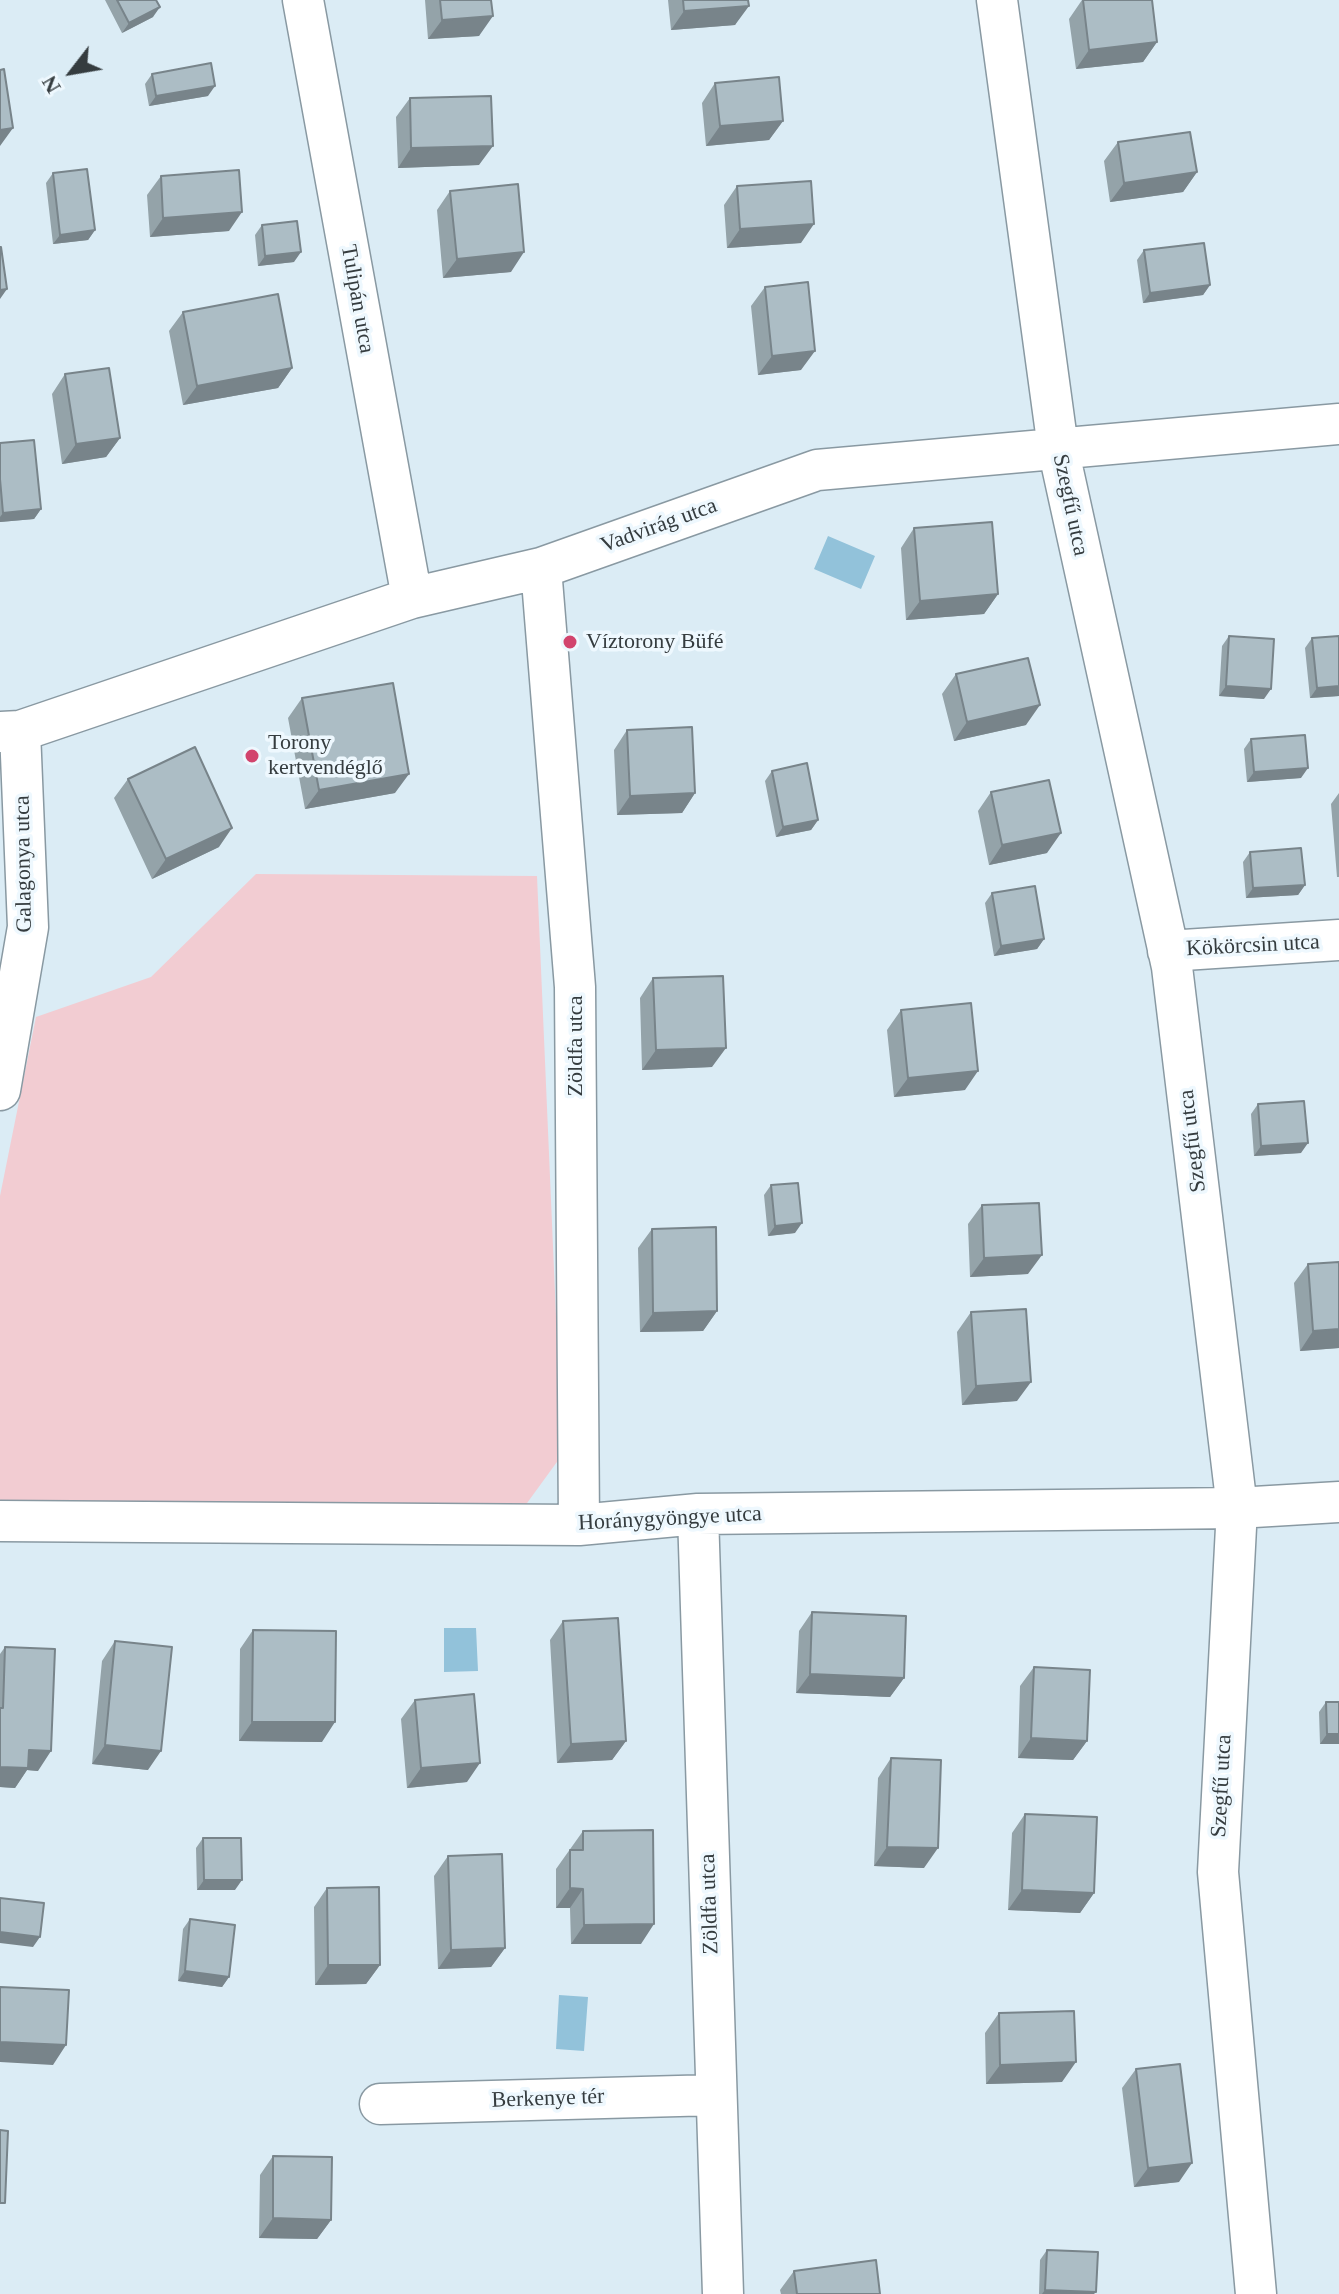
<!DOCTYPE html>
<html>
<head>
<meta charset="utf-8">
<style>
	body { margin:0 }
	#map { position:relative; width:1339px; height:2294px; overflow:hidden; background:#dbecf5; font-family:Georgia,serif }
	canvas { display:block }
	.north { position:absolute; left:32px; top:32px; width:80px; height:80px; -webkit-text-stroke:6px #eef8fe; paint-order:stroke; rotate:239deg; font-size:22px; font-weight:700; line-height:32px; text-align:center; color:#353c3f }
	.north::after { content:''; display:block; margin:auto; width:28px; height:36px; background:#353c3f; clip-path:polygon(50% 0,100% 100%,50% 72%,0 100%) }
</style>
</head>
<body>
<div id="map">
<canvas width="1339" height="2294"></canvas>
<div class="north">N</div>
</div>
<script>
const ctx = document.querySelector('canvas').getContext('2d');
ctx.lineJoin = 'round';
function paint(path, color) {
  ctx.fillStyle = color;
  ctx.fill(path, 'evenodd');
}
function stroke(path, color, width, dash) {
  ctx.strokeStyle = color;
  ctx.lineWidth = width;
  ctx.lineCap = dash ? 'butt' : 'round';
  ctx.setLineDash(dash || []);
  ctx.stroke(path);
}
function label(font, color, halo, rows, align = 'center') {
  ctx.font = font + ' Georgia,serif';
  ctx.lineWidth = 7;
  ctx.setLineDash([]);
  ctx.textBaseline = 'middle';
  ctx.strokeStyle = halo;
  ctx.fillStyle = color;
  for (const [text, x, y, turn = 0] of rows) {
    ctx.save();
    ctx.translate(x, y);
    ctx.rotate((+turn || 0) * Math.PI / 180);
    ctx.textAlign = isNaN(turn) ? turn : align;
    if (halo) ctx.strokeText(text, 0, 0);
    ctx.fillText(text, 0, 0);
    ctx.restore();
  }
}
paint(new Path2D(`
	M256,874L537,876L562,1455L522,1510L0,1519V1196L36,1017L151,977Z`), '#f2ccd2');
paint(new Path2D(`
	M828,536L875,556L861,589L814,569Z
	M444,1628H476L478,1671L444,1672Z
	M559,1995L588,1997L584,2051L556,2049Z`), '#92c2da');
const street = new Path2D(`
	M303,0L412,598
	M997,0L1058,448L1172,967L1237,1508L1218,1872L1256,2294
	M541,568L575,987L579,1525
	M0,732L20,731L412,598L541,568L817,470L1339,424
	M1168,951L1339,940
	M0,1090L28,927L20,731
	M698,1514L723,2294
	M0,1521L579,1525L698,1514L1237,1508L1339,1502
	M380,2104L716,2095`);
stroke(street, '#8999a2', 43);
stroke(street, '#fff', 40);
paint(new Path2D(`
	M105,0H156L153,17L122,33Z
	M425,0H491L479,36L428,39Z
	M668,0H748L735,25L671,30Z
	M1082,0L1157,42L1143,62L1076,69L1069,19Z
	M152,74L208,96L149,106L145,84Z
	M715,83L783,121L769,140L706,146L702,103Z
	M410,98L479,165L398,168L396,117Z
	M1118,142L1197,172L1183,192L1110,202L1104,161Z
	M53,173L95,230L88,240L53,244L46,183Z
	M161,176L229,231L150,237L147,195Z
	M737,186L801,243L727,248L724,205Z
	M450,191L511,272L443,278L437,210Z
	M262,225L294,262L258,266L255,235Z
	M1144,250L1210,285L1203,295L1143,303L1137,260Z
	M765,287L801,370L758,375L751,306Z
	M183,312L292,368L278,388L183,405L169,331Z
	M65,374L120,438L106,457L62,464L52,394Z
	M0,443L41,509L34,519L0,522Z
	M914,528L998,594L984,614L906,620L901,548Z
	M1229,636L1264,699L1219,696L1222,646Z
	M1312,638L1339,696L1310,698L1305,648Z
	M956,674L1026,725L954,741L942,694Z
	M302,698L395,793L305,809L288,718Z
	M627,730L695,793L682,813L617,815L614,750Z
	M1251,739L1301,778L1247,782L1244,749Z
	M772,771L818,820L811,830L776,837L765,781Z
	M128,779L219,847L152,879L114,798Z
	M991,792L1047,853L989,865L978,811Z
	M1339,793V877H1337L1331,804Z
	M1250,852L1305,885L1298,895L1246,898L1243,862Z
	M992,893L1044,939L1037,949L994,956L985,903Z
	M653,978L712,1067L642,1070L640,998Z
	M901,1010L965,1090L894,1097L887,1030Z
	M1258,1104L1301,1153L1254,1156L1251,1114Z
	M771,1185L795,1233L768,1236L764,1195Z
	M982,1205L1028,1274L970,1277L968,1224Z
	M652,1229L717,1311L703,1331L640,1332L638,1248Z
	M1339,1262V1348L1300,1351L1294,1283L1308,1264Z
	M971,1312L1017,1401L962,1405L957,1332Z
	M812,1612L904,1678L890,1697L796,1693L799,1631Z
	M563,1621L626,1741L612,1760L557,1763L550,1640Z
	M253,1630L322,1742L239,1741L240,1649Z
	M115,1641L148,1770L92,1764L102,1661Z
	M5,1647L38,1771L27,1770L15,1788L0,1787V1654Z
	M1034,1667L1087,1741L1073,1760L1018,1758L1020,1686Z
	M415,1700L467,1782L407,1788L401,1719Z
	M1326,1702H1339V1744H1320L1319,1712Z
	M891,1758L924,1868L874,1866L878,1778Z
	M1025,1814L1094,1893L1080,1913L1008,1910L1012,1833Z
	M583,1831L641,1944H571L570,1908H556V1869Z
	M203,1838L235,1890H197L196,1848Z
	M448,1856L505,1948L491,1967L438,1969L434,1876Z
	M327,1888L380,1965L366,1984L315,1985L314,1907Z
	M190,1919L229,1977L222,1987L178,1981L183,1929Z
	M999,2013L1062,2082L986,2084L985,2033Z
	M1136,2069L1179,2182L1134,2187L1122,2088Z
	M273,2156L331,2220L317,2239L259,2238L260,2175Z
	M1047,2250L1094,2294H1039L1040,2260Z
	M794,2271L880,2294H781L780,2290Z`), '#94a3a9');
paint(new Path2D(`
	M749,6L735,25L671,30L684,11Z
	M160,7L153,17L122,33L129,23Z
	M493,16L479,36L428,39L442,20Z
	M1157,42L1143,62L1076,69L1089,50Z
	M215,86L208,96L149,106L156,96Z
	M783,121L769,140L706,146L720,126Z
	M13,128L0,146V130Z
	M493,146L479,165L398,168L411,148Z
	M1197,172L1183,192L1110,202L1124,183Z
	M242,212L229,231L150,237L163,218Z
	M814,224L801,243L727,248L740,229Z
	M95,230L88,240L53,244L60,235Z
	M301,252L294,262L258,266L265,256Z
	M524,252L511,272L443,278L457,259Z
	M1210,285L1203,295L1143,303L1150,293Z
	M7,289L0,299V290Z
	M815,351L801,370L758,375L772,356Z
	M292,368L278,388L183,405L197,386Z
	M120,438L106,457L62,464L76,444Z
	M41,509L34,519L0,522V517L3,513Z
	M998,594L984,614L906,620L920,601Z
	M1226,686L1271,689L1264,699L1219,696Z
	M1339,686V696L1310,698L1317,688Z
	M1040,705L1026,725L954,741L967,722Z
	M1308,768L1301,778L1247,782L1254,772Z
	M409,774L395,793L305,809L319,790Z
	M695,793L682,813L617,815L630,796Z
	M818,820L811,830L776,837L783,827Z
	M232,828L219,847L152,879L166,859Z
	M1061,833L1047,853L989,865L1002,845Z
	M1305,885L1298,895L1246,898L1253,888Z
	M1044,939L1037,949L994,956L1001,946Z
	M726,1048L712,1067L642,1070L656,1050Z
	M978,1071L965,1090L894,1097L908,1078Z
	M1308,1143L1301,1153L1254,1156L1261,1146Z
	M802,1223L795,1233L768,1236L775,1226Z
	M1042,1255L1028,1274L970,1277L984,1258Z
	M717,1311L703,1331L640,1332L653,1313Z
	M1339,1329V1348L1300,1351L1313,1331Z
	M1031,1382L1017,1401L962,1405L976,1386Z
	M810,1674L904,1678L890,1697L796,1693Z
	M252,1722H335L322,1742L239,1741Z
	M1327,1734H1339V1744H1320Z
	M1031,1738L1087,1741L1073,1760L1018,1758Z
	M626,1741L612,1760L557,1763L571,1744Z
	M105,1745L161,1751L148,1770L92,1764Z
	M29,1750L51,1751L38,1771L27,1770L15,1788L0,1787V1767Z
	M480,1763L467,1782L407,1788L421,1768Z
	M887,1847L938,1848L924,1868L874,1866Z
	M204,1880H242L235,1890H197Z
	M570,1888L583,1889L570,1908H556Z
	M1022,1890L1094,1893L1080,1913L1008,1910Z
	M654,1924L641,1944H571L584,1925Z
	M0,1932L40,1937L33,1947L0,1943Z
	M505,1948L491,1967L438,1969L451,1950Z
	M328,1965H380L366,1984L315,1985Z
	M185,1971L229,1977L222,1987L178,1981Z
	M0,2042L66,2045L53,2065L0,2062Z
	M1076,2062L1062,2082L986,2084L1000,2065Z
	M1192,2163L1179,2182L1134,2187L1148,2168Z
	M273,2218L331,2220L317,2239L259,2238Z
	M1045,2290L1096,2292L1094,2294H1042Z`), '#78848a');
const building = new Path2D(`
	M117,0H156L160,7L129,23Z
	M440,0H491L493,16L442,20Z
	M683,0H748L749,6L684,11Z
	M1083,0H1152L1157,42L1089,50Z
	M211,63L215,86L156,96L152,74Z
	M4,69L13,128L0,130V70Z
	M779,77L783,121L720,126L715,83Z
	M491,96L493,146L411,148L410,98Z
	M1190,132L1197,172L1124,183L1118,142Z
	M87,169L95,230L60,235L53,173Z
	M239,170L242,212L163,218L161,176Z
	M811,181L814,224L740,229L737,186Z
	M518,184L524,252L457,259L450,191Z
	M297,221L301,252L265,256L262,225Z
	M1204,243L1210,285L1150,293L1144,250Z
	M0,247H1L7,289L0,290Z
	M808,282L815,351L772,356L765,287Z
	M278,294L292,368L197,386L183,312Z
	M109,368L120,438L76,444L65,374Z
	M34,440L41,509L3,513L0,479V443Z
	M992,522L998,594L920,601L914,528Z
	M1229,636L1274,639L1271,689L1226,686Z
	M1339,636V686L1317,688L1312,638Z
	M1028,658L1040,705L967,722L956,674Z
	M393,683L409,774L319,790L302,698Z
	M692,727L695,793L630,796L627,730Z
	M1305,735L1308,768L1254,772L1251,739Z
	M195,747L232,828L166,859L128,779Z
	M807,763L818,820L783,827L772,771Z
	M1049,780L1061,833L1002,845L991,792Z
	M1301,848L1305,885L1253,888L1250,852Z
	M1035,886L1044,939L1001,946L992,893Z
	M723,976L726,1048L656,1050L653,978Z
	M971,1003L978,1071L908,1078L901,1010Z
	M1304,1101L1308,1143L1261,1146L1258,1104Z
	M798,1183L802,1223L775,1226L771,1185Z
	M1039,1203L1042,1255L984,1258L982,1205Z
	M716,1227L717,1311L653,1313L652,1229Z
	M1339,1262V1329L1313,1331L1308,1264Z
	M1026,1309L1031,1382L976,1386L971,1312Z
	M812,1612L906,1616L904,1678L810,1674Z
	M618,1618L626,1741L571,1744L563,1621Z
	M253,1630L336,1631L335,1722H252Z
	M115,1641L172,1647L161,1751L105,1745Z
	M5,1647L55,1649L51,1751L29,1750L28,1768L0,1767V1708H3Z
	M1034,1667L1090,1670L1087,1741L1031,1738Z
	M474,1694L480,1763L421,1768L415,1700Z
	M1326,1702H1339V1734H1327Z
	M891,1758L941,1760L938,1848L887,1847Z
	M1025,1814L1097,1817L1094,1893L1022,1890Z
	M653,1830L654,1924L584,1925L583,1889L570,1888V1850H583V1831Z
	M203,1838H241L242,1880H204Z
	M502,1854L505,1948L451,1950L448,1856Z
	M379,1887L380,1965H328L327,1888Z
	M0,1898L44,1903L40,1937L0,1932Z
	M190,1919L235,1925L229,1977L185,1971Z
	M0,1987L69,1990L66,2045L0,2042Z
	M1074,2011L1076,2062L1000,2065L999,2013Z
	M1180,2064L1192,2163L1148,2168L1136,2069Z
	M0,2130L8,2131L5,2203H0Z
	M273,2156L332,2157L331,2220L273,2218Z
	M1047,2250L1098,2252L1096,2292L1045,2290Z
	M876,2260L880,2294H797L794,2271Z`);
paint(building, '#acbdc5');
stroke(building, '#78848a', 2);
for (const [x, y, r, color] of [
	[570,642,8,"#d2446d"],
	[252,756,8,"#d2446d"]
]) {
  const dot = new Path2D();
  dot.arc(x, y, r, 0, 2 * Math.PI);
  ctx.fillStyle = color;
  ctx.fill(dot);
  stroke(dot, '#eef8fe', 3);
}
label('22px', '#353c3f', '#eef8fe', [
	["Tulipán utca",357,299,80],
	["Szegfű utca",1070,505,78],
	["Vadvirág utca",659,526,-20],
	["Galagonya utca",24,864,-91],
	["Kökörcsin utca",1253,946,-3],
	["Zöldfa utca",576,1046,-90],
	["Szegfű utca",1193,1141,-97],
	["Horánygyöngye utca",670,1519,-3],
	["Szegfű utca",1222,1786,-87],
	["Zöldfa utca",710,1904,-92],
	["Berkenye tér",548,2099,-2]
]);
label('22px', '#353c3f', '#eef8fe', [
	["Víztorony Büfé",586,642],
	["Torony",268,743],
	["kertvendéglő",268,768]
], 'left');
</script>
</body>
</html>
